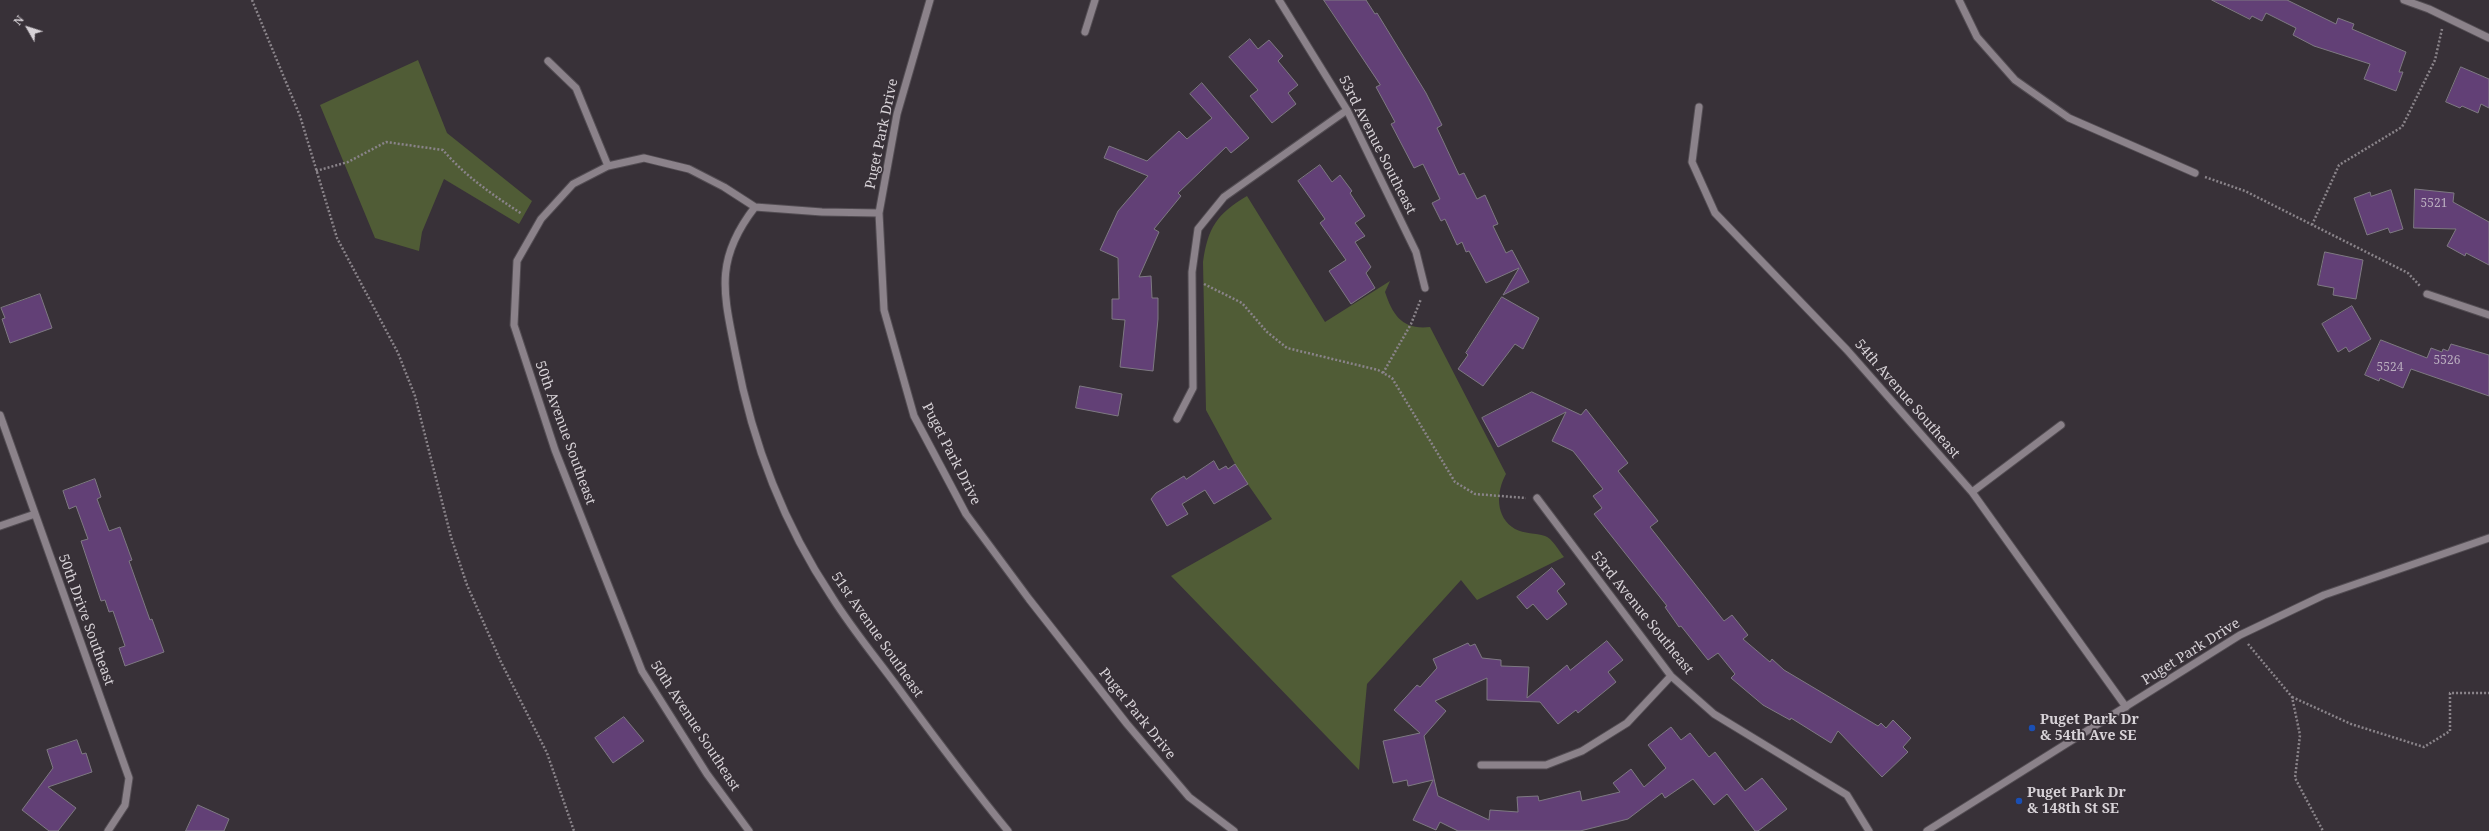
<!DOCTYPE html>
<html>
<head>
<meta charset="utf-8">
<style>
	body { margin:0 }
	#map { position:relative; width:2489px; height:831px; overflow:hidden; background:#383138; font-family:"Noto Serif",serif }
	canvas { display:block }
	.north { position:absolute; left:8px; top:8px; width:40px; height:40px; -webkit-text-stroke:3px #383138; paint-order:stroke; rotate:309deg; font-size:11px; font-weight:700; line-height:16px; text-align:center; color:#d7d2d7 }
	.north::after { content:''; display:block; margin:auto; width:14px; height:18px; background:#d7d2d7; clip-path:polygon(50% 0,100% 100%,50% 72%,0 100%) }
</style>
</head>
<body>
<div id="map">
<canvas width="2489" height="831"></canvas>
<div class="north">N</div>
</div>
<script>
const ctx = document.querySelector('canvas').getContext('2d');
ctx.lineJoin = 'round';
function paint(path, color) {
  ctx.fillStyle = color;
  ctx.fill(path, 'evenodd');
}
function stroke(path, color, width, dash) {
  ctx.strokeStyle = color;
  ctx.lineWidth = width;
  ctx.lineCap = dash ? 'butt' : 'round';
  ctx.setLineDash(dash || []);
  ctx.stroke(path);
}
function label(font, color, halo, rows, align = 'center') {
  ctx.font = font + ' "Noto Serif",serif';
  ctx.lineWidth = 3.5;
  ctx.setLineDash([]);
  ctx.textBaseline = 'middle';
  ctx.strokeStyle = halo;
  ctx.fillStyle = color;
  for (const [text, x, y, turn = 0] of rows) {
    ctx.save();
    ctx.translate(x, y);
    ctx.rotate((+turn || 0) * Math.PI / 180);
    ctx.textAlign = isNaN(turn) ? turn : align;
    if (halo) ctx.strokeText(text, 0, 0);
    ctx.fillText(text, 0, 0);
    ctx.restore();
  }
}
paint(new Path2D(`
	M418,60L447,133L532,201L519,224L444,179L422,232L419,251L375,238L320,105Z
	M1247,196L1325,322L1390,281L1385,292C1393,316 1403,330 1430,327L1506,474C1496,492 1495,517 1515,529C1524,534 1536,533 1545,536C1552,538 1559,551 1564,557L1477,600L1461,580L1367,684L1359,770L1171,576L1272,519L1240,473L1206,410L1203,262C1208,227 1217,214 1247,196Z`), '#505c36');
const building = new Path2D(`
	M1324,0H1366L1375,14L1377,13L1426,93L1442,125L1437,128L1459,175L1464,173L1477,199L1485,195L1498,224L1493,226L1506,253L1512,250L1529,282L1503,295L1519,268L1486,283L1469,251L1466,252L1462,242L1457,245L1445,219L1441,221L1432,203L1440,199L1423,164L1414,168L1391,124L1395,122L1376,87L1380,85Z
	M2212,0H2287L2336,24L2338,18L2354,24L2352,29L2406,52L2399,72H2403L2396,91L2364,79L2370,64L2314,46L2293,35L2296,28L2266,13L2262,21L2252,16L2250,19Z
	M1250,39L1258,49L1269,40L1283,56L1278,61L1298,85L1288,93L1296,104L1272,123L1250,96L1258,90L1229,57Z
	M2461,67L2489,79V108L2481,104L2478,113L2462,106L2460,108L2446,102Z
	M1202,83L1249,138L1231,153L1226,147L1178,193L1181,196L1154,229L1159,232L1139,277L1151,276L1152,298H1158V319L1153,371L1120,367L1125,320L1112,319V299H1119L1118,258L1100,250L1118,211L1148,176L1104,158L1109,146L1147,161L1179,131L1187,139L1212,118L1190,94Z
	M1320,165L1332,182L1340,175L1352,191L1350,193L1365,216L1355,223L1365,236L1355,242L1371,267L1366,273L1375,288L1351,304L1329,271L1346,260L1320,223L1325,219L1298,181Z
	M2415,189L2454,193L2453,202L2489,222V265L2466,253L2465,256L2447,246L2456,229L2414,228Z
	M2391,190L2403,229L2390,233L2388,228L2367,235L2354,198L2370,192L2371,196Z
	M2325,252L2363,260L2356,299L2333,295L2334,288L2318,285Z
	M40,294L52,328L10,343L2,319L5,318L1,308Z
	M1502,297L1539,318L1523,349L1515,344L1483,386L1458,369L1468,355L1466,353Z
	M2352,306L2371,339L2349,352L2346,347L2338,352L2322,324Z
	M2381,340L2427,358L2431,348L2442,352L2443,349L2448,351L2451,344L2489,355V396L2411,369L2403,388L2380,378L2379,381L2365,375Z
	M1080,386L1122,394L1118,416L1076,408Z
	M1532,392L1581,415L1586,409L1628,463L1618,471L1658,521L1650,527L1724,621L1732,615L1748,635L1743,639L1770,662L1772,659L1784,670L1878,726L1881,723L1886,728L1893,720L1911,738L1903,747L1908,752L1882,777L1838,731L1831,743L1791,718L1790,720L1763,705L1731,678L1735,674L1718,653L1708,660L1681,626L1679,627L1665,607L1667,606L1594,514L1602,508L1593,496L1603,489L1573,451L1552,441L1566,412L1498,447L1482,418Z
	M1214,461L1219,470L1226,466L1228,469L1235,464L1248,484L1214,504L1205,490L1182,504L1188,514L1167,526L1151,499L1156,493L1184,476L1186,479Z
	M95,479L101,497L97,499L109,531L120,527L132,560L129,561L150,620L152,619L164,652L125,666L119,648L125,646L113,611L109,612L105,600L101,601L81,541L88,539L76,506L69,509L63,491Z
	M1552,568L1565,584L1557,591L1567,604L1547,620L1533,604L1527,609L1517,597Z
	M1607,641L1623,660L1608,672L1616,682L1578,713L1576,710L1558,724L1540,702L1487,700V678L1435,701L1446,711L1424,736L1438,796L1489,820L1490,810L1518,812L1517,797L1538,796L1539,801L1580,791L1582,801L1620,792L1613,783L1631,769L1644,787L1666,768L1648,745L1671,727L1681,740L1690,733L1709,757L1715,752L1745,791L1762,778L1787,809L1758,831H1755L1727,794L1714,805L1693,779L1665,798L1662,793L1628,819L1580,831H1458L1440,822L1436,830L1413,820L1433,780L1408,786L1407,780L1393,783L1383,741L1420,733L1394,710L1417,685L1420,687L1437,668L1433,659L1468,643L1470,646L1475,644L1482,658L1501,660V666L1529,667L1527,698L1567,665L1570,670Z
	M624,717L644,741L613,763L595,738Z
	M77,740L82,754L86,753L92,772L48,787L76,808L58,831H49L22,810L53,768L47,750Z
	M198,805L229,819L224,831H186Z`);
paint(building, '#624076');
stroke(building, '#7e7982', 1);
const minor = new Path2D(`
	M930,0L897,114L879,213L884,310L914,416L966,514L1029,599L1127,724L1189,797L1234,831
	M1279,0L1347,110L1416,252L1425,288
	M1959,0L1977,37L2015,80L2069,118L2195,173
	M2404,0L2429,9L2489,38
	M1085,32L1095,0
	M548,61L576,88L608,166L573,184L541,219L517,261L514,325L555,450L642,671L707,774L749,831
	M1699,107L1692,162L1715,213L1847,350L1972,492L2126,707
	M608,166L644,158L689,169L724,187L755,207L822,212L879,213
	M755,207C713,261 724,294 736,356C752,441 784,525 832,597C852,629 877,659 899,689C935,738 970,785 1008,831
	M2427,294L2489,315
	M0,415L129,778L125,805L108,831
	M1177,419L1193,388L1192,272L1198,229L1224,197L1347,110
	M1972,492L2061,425
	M1537,498L1671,676L1714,714L1847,795L1869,831
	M0,526L35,514
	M1481,765H1546L1582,751L1627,723L1671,676
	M1927,831L2240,635L2324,595L2489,538`);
stroke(minor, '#534d53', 9);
stroke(new Path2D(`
	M252,0L300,116L337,238L398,353L415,396L451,537L467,585L501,662L547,753L574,831
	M316,171L348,162L386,142L443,150C466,177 493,195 522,214
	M2205,177L2245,191L2408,273L2420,286
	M2312,225L2339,165L2402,127L2435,60L2442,29
	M1204,284L1242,303L1267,332L1287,348L1378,370L1392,378L1455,482L1475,494L1526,498
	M1383,373L1411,324L1421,299
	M2248,644L2292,697L2300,735L2295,778L2323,831
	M2292,697L2351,724L2424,747L2450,731V693H2489`), '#8a848a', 2.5, [2, 2]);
stroke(minor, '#8b828a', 7);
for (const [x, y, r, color] of [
	[2032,728,4,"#1a4fb4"],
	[2019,801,4,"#1a4fb4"]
]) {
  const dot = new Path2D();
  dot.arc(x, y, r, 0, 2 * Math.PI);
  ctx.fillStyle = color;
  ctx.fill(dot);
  stroke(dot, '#383138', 1.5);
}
label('12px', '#baaebf', null, [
	["5521",2434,204],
	["5526",2447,361],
	["5524",2390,368]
]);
label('14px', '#d7d2d7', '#383138', [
	["Puget Park Drive",882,134,-78],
	["53rd Avenue Southeast",1377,145,63],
	["54th Avenue Southeast",1907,399,49],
	["50th Avenue Southeast",565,433,70],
	["Puget Park Drive",951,454,63],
	["53rd Avenue Southeast",1642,613,51],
	["50th Drive Southeast",86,620,70],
	["51st Avenue Southeast",877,635,55],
	["Puget Park Drive",2191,652,-32],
	["Puget Park Drive",1137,714,51],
	["50th Avenue Southeast",695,726,57]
]);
label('bold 14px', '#d7d2d7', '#383138', [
	["Puget Park Dr",2040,720],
	["& 54th Ave SE",2040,736],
	["Puget Park Dr",2027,793],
	["& 148th St SE",2027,809]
], 'left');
</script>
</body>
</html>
